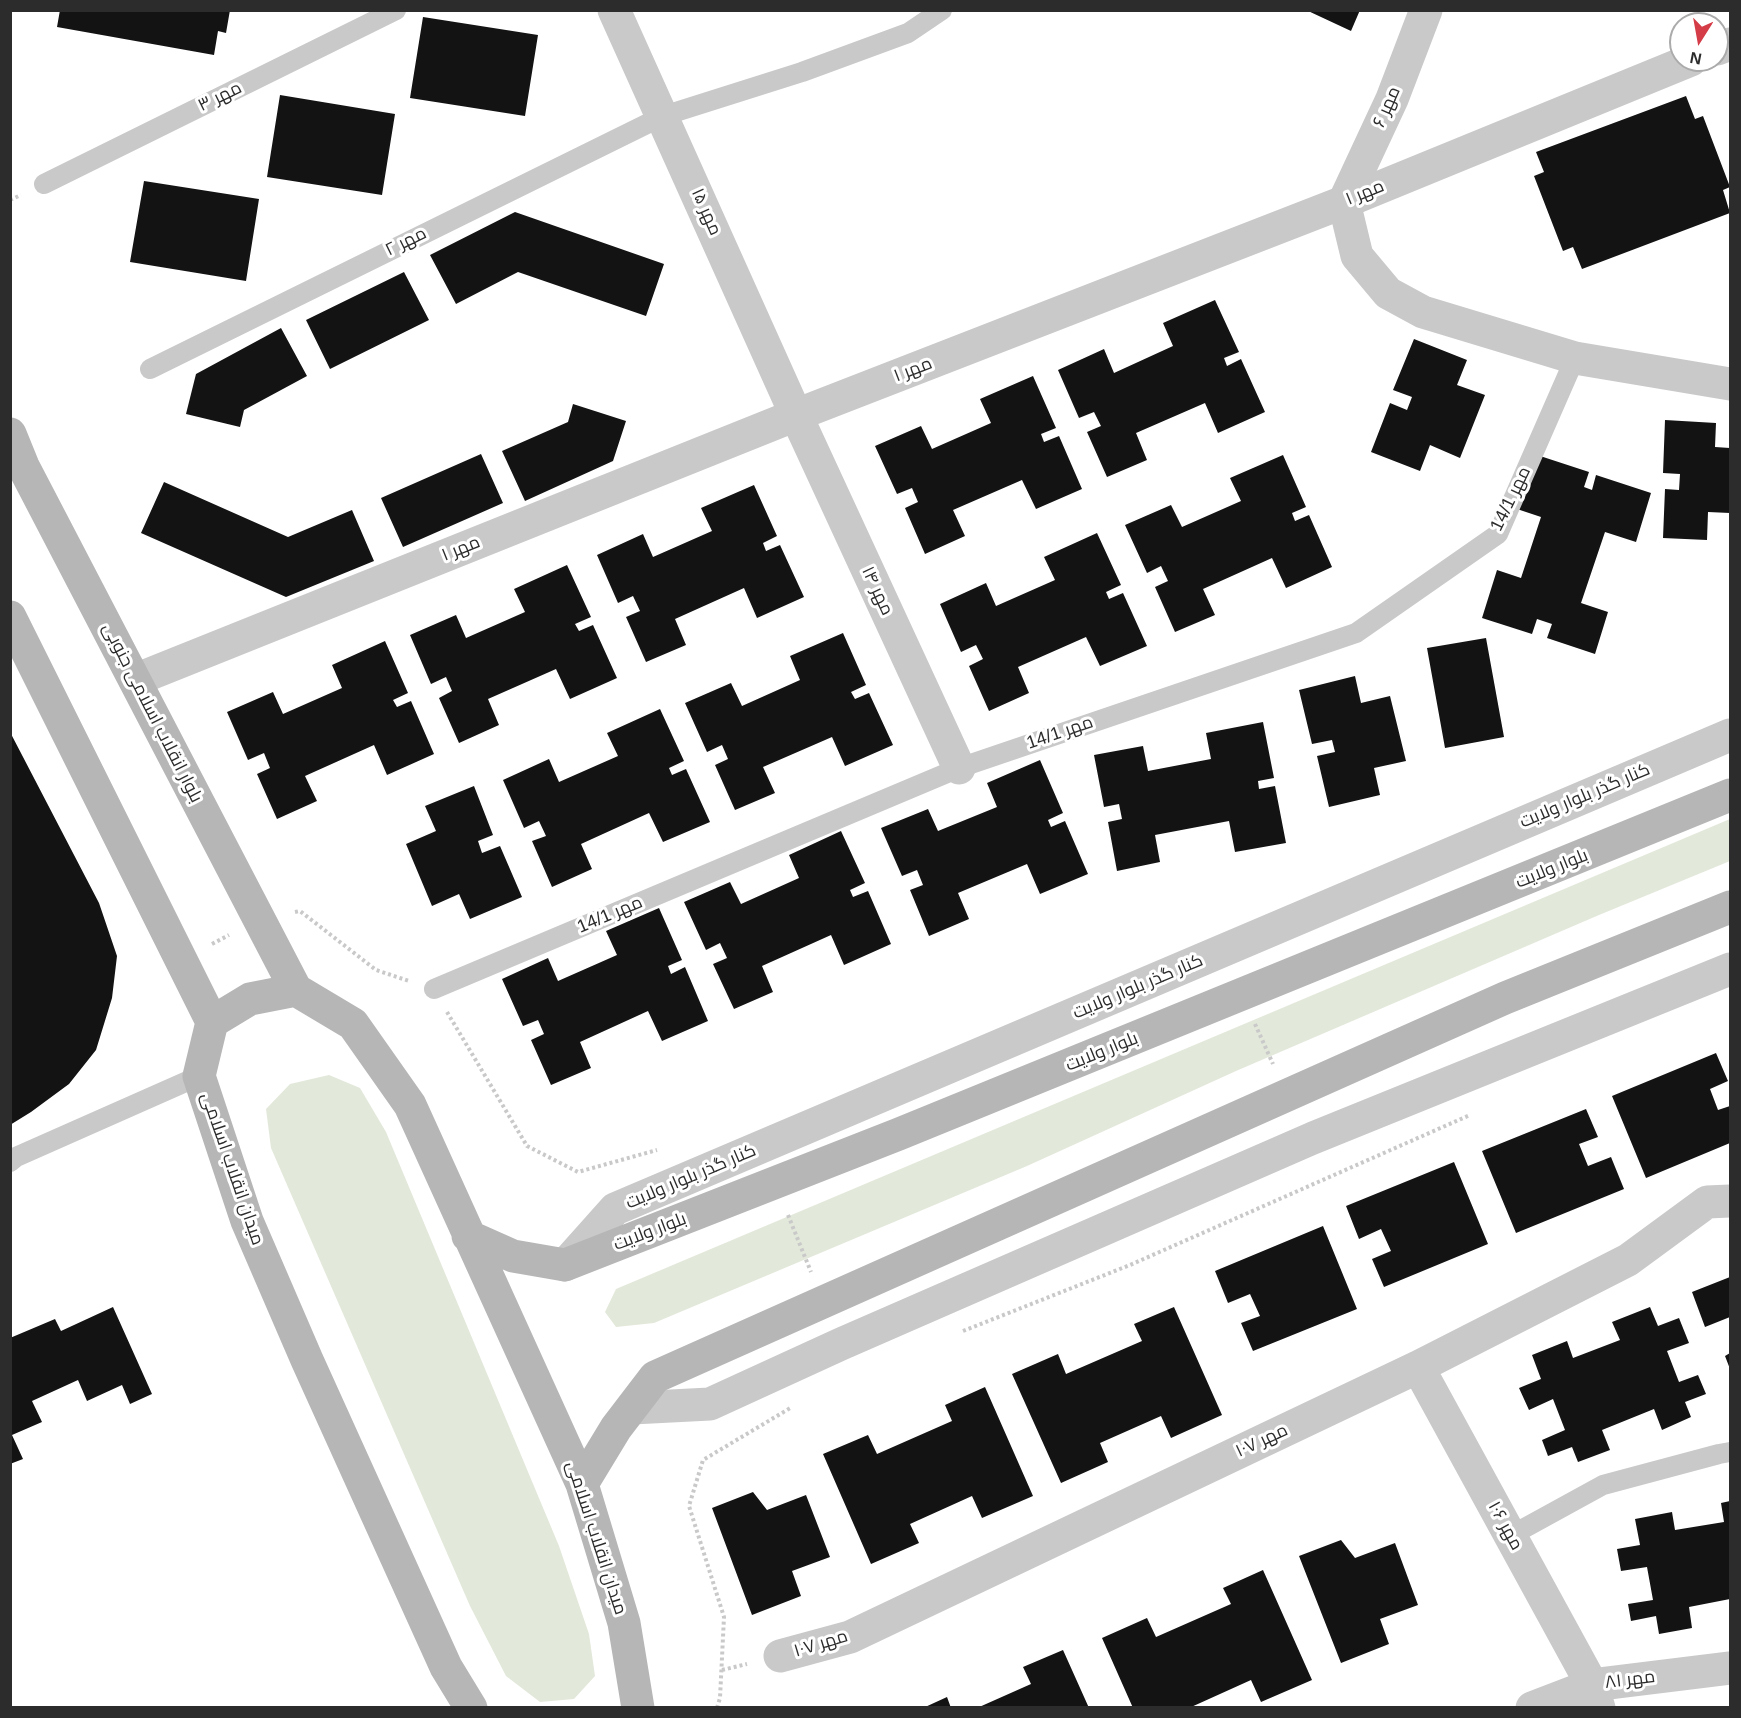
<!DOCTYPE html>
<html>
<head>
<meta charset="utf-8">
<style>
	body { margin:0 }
	#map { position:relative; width:1741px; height:1718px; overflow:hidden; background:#fff; font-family:Arial,sans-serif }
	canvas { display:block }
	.frame { position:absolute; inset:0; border:12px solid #2c2c2c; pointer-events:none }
	.north { position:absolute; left:1669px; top:12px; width:60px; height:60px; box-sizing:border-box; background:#fff; border:2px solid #ababab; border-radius:50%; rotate:191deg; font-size:16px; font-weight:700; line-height:24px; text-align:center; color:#2c2c2c }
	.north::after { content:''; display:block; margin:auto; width:21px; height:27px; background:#d43c47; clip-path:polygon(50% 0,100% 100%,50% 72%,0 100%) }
</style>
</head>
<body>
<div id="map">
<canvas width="1741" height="1718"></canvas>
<div class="frame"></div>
<div class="north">N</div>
</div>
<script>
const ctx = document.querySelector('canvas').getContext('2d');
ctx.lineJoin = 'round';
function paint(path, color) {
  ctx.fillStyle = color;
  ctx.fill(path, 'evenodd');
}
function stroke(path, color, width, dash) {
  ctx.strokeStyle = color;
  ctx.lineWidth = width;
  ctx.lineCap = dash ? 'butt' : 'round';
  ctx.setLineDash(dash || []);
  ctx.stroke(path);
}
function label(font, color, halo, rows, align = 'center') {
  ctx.font = font + ' Arial,Cairo,sans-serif';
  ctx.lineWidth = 6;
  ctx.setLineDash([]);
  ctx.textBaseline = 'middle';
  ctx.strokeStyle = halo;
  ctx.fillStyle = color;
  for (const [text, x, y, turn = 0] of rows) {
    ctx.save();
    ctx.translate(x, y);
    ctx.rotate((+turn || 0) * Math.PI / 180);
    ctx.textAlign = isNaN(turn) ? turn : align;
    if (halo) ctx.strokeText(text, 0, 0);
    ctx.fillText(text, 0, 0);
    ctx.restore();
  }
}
paint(new Path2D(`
	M1730,819V861L1599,915L1236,1071L1027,1166L654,1323L616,1327L605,1312L616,1289Z
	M329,1075L360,1088L386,1132L559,1546L589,1634L595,1676L574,1699L540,1702L506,1676L470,1606L271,1148L266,1109L290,1084Z`), '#e2e8da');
paint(new Path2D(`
	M60,10H230L226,33L218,31L214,55L57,27Z
	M1306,10H1360L1351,31Z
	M423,17L538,35L525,116L410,98Z
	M280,95L395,114L382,195L267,177Z
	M1686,96L1695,119L1703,116L1730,187L1723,190L1730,213L1582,269L1573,247L1563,251L1534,176L1544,172L1536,152Z
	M144,181L259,199L246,281L130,262Z
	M515,212L664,264L646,316L518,272L456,304L430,255Z
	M404,272L429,320L330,369L306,320Z
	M1215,300L1239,352L1224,358L1227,366L1241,359L1265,412L1218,433L1205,403L1136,433L1147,460L1107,477L1087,432L1101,426L1094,412L1079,418L1058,370L1104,349L1114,373L1173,346L1163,323Z
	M281,328L307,376L244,410L240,427L186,414L196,374Z
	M1414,339L1467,360L1457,385L1485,395L1460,458L1430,445L1420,471L1371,452L1390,403L1407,410L1412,397L1393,390Z
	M1033,376L1056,428L1041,434L1044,442L1059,436L1082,489L1036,509L1022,480L953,510L965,536L925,554L905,508L918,502L912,488L897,494L875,446L921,426L932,449L991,423L980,399Z
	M573,404L626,421L613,461L525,501L502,451L568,422Z
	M1665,420L1716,423L1715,447L1730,448V513L1708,512L1707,540L1663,538L1665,489L1679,490L1680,474L1663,473Z
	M481,454L503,503L403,547L381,498Z
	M1534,454L1589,472L1584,487L1592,490L1596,475L1651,493L1636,542L1605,532L1581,603L1608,612L1595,654L1547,638L1552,624L1537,619L1532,634L1482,618L1497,570L1521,578L1541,517L1517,509Z
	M1283,455L1306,507L1292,513L1295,521L1309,515L1332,567L1286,588L1272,558L1203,589L1215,615L1175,632L1155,587L1168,581L1161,566L1147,573L1125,525L1171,505L1182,527L1241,501L1230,478Z
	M164,482L288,537L352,510L374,561L286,597L141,533Z
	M754,485L777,536L763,543L766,551L780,545L804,597L757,618L744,588L675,619L686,645L646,662L626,617L640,611L633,596L618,603L597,555L643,534L653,557L712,531L701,508Z
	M1097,533L1121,585L1106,592L1109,599L1123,593L1147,646L1100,666L1086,637L1018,667L1029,693L989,711L969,666L983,659L976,645L961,652L940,604L986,583L996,606L1055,580L1044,557Z
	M567,565L591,617L575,624L579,631L593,625L617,678L570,699L556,669L488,699L499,725L459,743L439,698L452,691L446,677L431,684L410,635L456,615L466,638L525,612L514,589Z
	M843,633L866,685L851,692L855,699L869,693L893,745L845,766L832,737L763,767L775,793L735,810L715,765L728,759L722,745L707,752L685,703L731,683L742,706L800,680L790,656Z
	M1486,638L1504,737L1445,748L1427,648Z
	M385,641L408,693L393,700L397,707L411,701L434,754L387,775L374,745L305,776L317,801L277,819L257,774L270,768L264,753L248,760L227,712L273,692L283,714L342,688L332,665Z
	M1355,676L1361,703L1390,696L1406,761L1374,768L1380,795L1329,807L1317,756L1335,752L1332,740L1312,744L1299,690Z
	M660,709L684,761L669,768L672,775L686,769L710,822L663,842L649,813L581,844L592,869L552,887L532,841L546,836L539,821L524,828L503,780L549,759L559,782L618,756L607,733Z
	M1263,722L1274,778L1258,781L1259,789L1275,786L1286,843L1235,852L1229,821L1155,835L1160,862L1117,871L1108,822L1122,819L1119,804L1104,807L1094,755L1143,746L1148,771L1211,759L1206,733Z
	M10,732L99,903L117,956L112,998L96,1050L69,1084L31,1112L10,1125Z
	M1040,760L1063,813L1048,820L1051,827L1065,821L1088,874L1040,894L1027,864L958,893L969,919L929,936L910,890L923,885L917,870L902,876L881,828L928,809L938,831L997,807L987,783Z
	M474,786L493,835L478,841L482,853L500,846L522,897L470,919L459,894L432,906L406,844L436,831L425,806Z
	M841,831L865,883L850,890L853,897L868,891L891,944L844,965L831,935L762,966L773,992L734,1009L713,964L727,958L720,943L706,950L684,902L730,882L741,904L799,878L789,855Z
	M659,908L682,960L668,966L671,974L685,967L708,1021L662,1041L648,1011L580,1042L591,1068L551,1085L531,1040L544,1034L538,1020L523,1026L502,979L548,958L558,981L617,955L606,931Z
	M1716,1053L1728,1081L1710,1089L1718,1110L1730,1106V1143L1646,1178L1612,1096Z
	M1586,1109L1598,1137L1579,1144L1588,1166L1611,1157L1624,1189L1516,1233L1482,1151Z
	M1454,1162L1488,1244L1384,1287L1372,1259L1391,1251L1381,1229L1359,1239L1346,1206Z
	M1323,1226L1357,1309L1253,1351L1241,1323L1260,1316L1250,1294L1228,1303L1215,1271Z
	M1730,1277V1317L1705,1327L1692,1292Z
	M113,1307L152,1394L130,1404L122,1385L87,1401L78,1380L32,1401L42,1422L12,1435L23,1459L10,1464V1338L55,1319L61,1331Z
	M1174,1307L1222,1415L1171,1438L1161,1416L1100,1443L1108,1462L1061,1483L1012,1374L1058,1354L1066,1374L1142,1341L1134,1324Z
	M1650,1307L1658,1326L1679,1318L1689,1343L1667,1351L1679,1382L1698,1375L1706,1394L1685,1402L1691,1417L1662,1430L1654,1409L1602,1430L1610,1450L1578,1462L1572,1447L1548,1456L1542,1440L1565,1430L1553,1399L1529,1410L1519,1388L1541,1379L1532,1355L1567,1341L1573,1358L1620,1340L1612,1322Z
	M1730,1353V1369L1725,1356Z
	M985,1387L1033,1496L982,1518L972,1496L910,1524L919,1543L871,1564L823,1454L868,1435L877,1454L952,1421L945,1405Z
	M753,1492L767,1510L806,1495L830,1557L792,1571L801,1596L752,1615L712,1508Z
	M1730,1501V1599L1689,1607L1692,1628L1659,1634L1656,1616L1631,1621L1628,1604L1653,1600L1647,1567L1621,1571L1617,1549L1640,1545L1635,1519L1672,1512L1675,1530L1724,1522L1721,1503Z
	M1341,1540L1355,1558L1395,1543L1418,1605L1380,1619L1389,1644L1341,1663L1299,1556Z
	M1263,1570L1312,1680L1261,1702L1251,1680L1189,1708H1133L1102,1638L1147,1618L1156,1637L1231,1604L1223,1588Z
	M1063,1650L1089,1708H977L1031,1684L1023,1667Z
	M947,1697L951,1708H923Z`), '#131313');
stroke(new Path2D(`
	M10,200L21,195
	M295,912L300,911L376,970L409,981
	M212,944L229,935
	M447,1012L527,1146L578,1172L657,1150
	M1255,1024L1273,1064
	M788,1215L811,1272
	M963,1331L1130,1265L1470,1115
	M722,1670L747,1664
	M717,1708L720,1698L724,1617L689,1506L703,1460L792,1407`), '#c9c9c9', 4, [3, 3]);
stroke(new Path2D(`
	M44,184L396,10
	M150,369L663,116L802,72L908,33L942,10
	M434,989L959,768L1356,633L1498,534L1575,358
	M10,1162L16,1157L199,1076
	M1510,1536L1603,1485L1719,1454L1730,1452`), '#c9c9c9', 20);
stroke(new Path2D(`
	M614,10L796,415L959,768
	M1426,10L1392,99L1344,202L1357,256L1388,293L1423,312L1575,358L1730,384
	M565,1265L615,1209L1730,735
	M1418,1367L1592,1685L1599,1708
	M632,1408L710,1404L841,1344L1313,1138L1730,969
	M780,1656L850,1637L1418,1367L1628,1260L1707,1202L1730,1201`), '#c9c9c9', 33);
stroke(new Path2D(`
	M1717,49L1730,44
	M135,680L796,415L1344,202L1691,60
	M1532,1708L1592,1685L1730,1668`), '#c9c9c9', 33);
stroke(new Path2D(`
	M10,434L23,466L296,990
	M10,617L212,1022
	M468,1236L513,1256L565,1265L899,1134L1730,795
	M582,1484L616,1428L655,1377L1505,998L1730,907
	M471,1708L446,1667L307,1360L247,1221L199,1076L212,1022L250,999L296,990L353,1024L410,1105L582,1484L624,1623L638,1708`), '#b6b6b6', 33);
label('18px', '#2c2c2c', '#fff', [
	["مهر ۳",220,97,-26],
	["مهر ۶",1387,107,-66],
	["مهر ۱",1365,193,-22],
	["مهر ۱۵",706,212,66],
	["مهر ۲",406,242,-26],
	["مهر ۱",913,370,-21],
	["مهر 14/1",1511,499,-64],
	["مهر ۱",461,549,-22],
	["مهر ۱۴",877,591,65],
	["بلوار انقلاب اسلامی جنوبی",152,713,63],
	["مهر 14/1",1060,733,-19],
	["کنار گذر بلوار ولایت",1585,796,-23],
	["بلوار ولایت",1552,869,-22],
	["مهر 14/1",610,915,-23],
	["کنار گذر بلوار ولایت",1138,987,-23],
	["بلوار ولایت",1102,1052,-22],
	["میدان انقلاب اسلامی",232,1169,71],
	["کنار گذر بلوار ولایت",691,1177,-23],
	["بلوار ولایت",650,1232,-21],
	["مهر ۱۰۷",1262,1441,-25],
	["مهر ۱۰۶",1505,1526,61],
	["میدان انقلاب اسلامی",596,1538,72],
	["مهر ۱۰۷",821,1644,-17],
	["مهر ۸۱",1630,1680,-7]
]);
</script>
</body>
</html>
